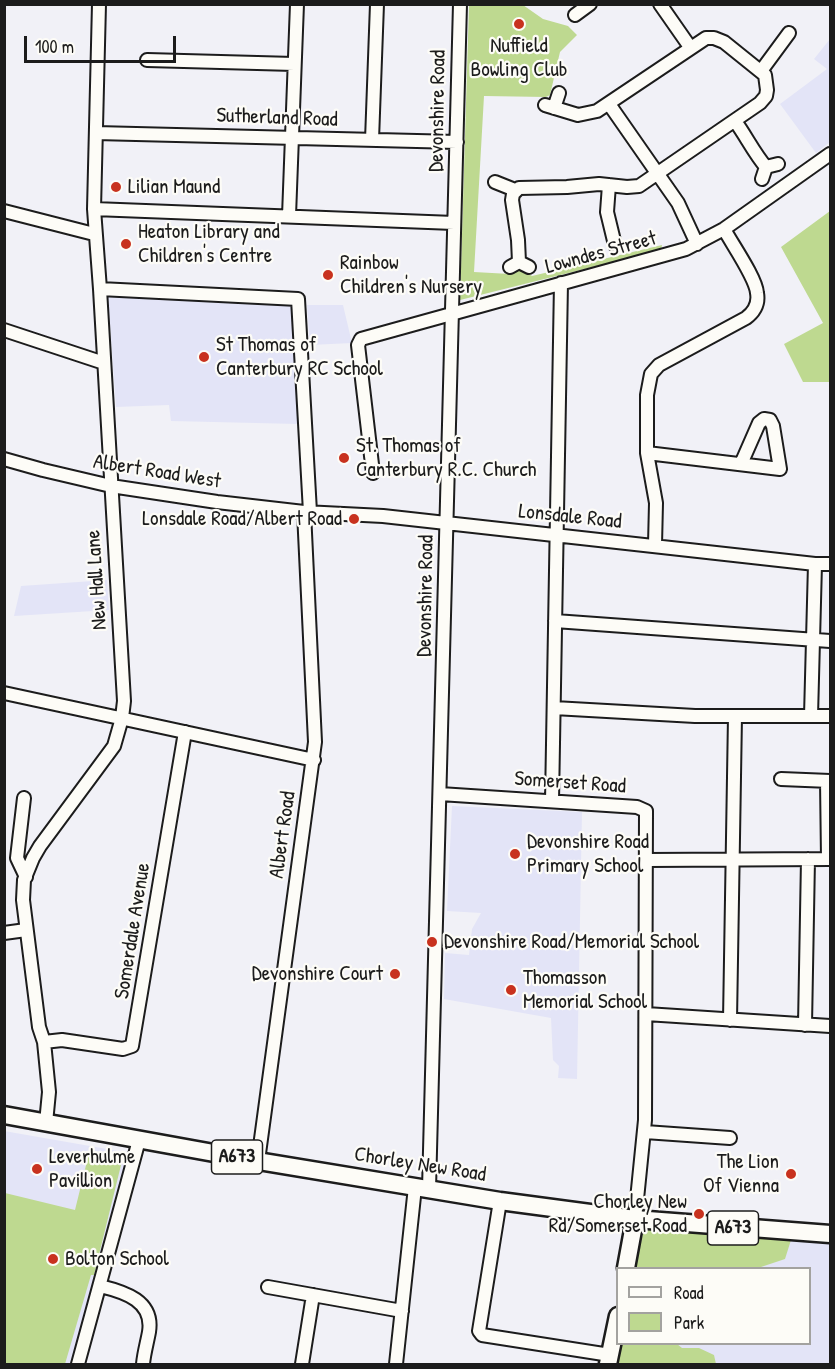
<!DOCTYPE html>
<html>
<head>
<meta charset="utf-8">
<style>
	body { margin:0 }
	#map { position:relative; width:835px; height:1369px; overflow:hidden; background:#f1f1f7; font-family:"Patrick Hand",sans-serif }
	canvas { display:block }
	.frame { position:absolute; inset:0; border:6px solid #1c1c1c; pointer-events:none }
	.legend { position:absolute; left:616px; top:1267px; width:195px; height:78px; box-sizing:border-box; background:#fdfcf7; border:2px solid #a3a29f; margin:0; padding:8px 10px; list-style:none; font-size:18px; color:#1c1c1c }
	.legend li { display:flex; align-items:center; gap:12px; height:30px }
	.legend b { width:30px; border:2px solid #a3a29f }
	.scale { position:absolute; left:24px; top:36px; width:152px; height:27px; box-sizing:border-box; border:3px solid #1c1c1c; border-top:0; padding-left:8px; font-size:18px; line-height:21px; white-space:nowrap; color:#1c1c1c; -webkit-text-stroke:4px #fdfcf7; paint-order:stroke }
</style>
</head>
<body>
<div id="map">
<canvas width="835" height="1369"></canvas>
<div class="frame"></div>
<ul class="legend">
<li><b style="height:8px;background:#fdfcf7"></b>Road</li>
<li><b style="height:16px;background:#bed990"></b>Park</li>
</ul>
<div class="scale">100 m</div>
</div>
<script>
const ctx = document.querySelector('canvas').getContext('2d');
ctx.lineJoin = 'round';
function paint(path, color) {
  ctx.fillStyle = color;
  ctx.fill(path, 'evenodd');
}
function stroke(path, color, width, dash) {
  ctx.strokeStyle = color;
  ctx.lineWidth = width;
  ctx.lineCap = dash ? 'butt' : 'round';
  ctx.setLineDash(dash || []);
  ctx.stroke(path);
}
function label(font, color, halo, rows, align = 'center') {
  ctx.font = font + ' "Patrick Hand",sans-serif';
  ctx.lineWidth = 4.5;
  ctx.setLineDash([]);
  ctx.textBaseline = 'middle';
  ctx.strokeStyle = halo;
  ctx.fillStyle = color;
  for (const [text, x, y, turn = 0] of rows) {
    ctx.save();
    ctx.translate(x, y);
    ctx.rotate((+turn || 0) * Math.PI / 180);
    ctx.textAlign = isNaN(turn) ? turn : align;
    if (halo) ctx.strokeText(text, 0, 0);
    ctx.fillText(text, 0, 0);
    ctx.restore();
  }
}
paint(new Path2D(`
	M830,39V142L816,153L780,104L827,69L814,59Z
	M108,297L290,303L293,308L298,424L171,421L169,405L116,407Z
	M307,305H343L352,343L310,345Z
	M107,580L109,610L14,616L21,586Z
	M452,806L582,812L577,1079L558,1078L559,1066L553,1060L551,1018L444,999L445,953L469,955L472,929L481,913L447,911Z
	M4,1131L130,1153L73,1364H5Z
	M644,1229L830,1244V1364H617L620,1344H810V1268H635Z`), '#e3e4f7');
paint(new Path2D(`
	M469,5H523L543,19L568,26L577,35L560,52L550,95L546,97L484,96L474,272L510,274L521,269L532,276L662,245L661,250L460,300Z
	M830,211V382H803L784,344L823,323L781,247Z
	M89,1153L122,1161L94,1275H91L65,1364H5V1193L75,1210Z
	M644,1229L791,1240L785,1259L758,1268H635Z
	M620,1344H677L682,1348H699L714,1355L716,1364H617Z`), '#bed990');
const minor = new Path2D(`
	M660,4L690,47
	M575,15L590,4
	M147,60L294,64
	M761,71L789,33
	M609,104L678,203L697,244
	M554,108L559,93
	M735,121C746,136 754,153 766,167
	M96,133L457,142
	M372,140L377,4
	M762,179L766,167L778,164
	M495,182L515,190
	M609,185L607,212L615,245
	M94,209L454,223
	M4,211L94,234
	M289,216L297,4
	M519,262L518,240L512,200L513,194L519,188L567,187L599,184L627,187L639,186L760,103L766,96L767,90L765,75L724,42L714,38H706L597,111L578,115L545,105
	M510,267L519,262L529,267
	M100,289L298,299L310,512
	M4,330L104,363
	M647,453L780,469L773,426L770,420L764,419L759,423L741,464
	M4,459L43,470L111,486L217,502L304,512L383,516L815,564H830
	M373,473L358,345L361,339L686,249L724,229L830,154
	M655,545L656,503L647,453V395L651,374L659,365L746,318C754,312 759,304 757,293C756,278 732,244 724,229
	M555,621L830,641
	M4,693L314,760
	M554,708L695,716H830
	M811,716L815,564
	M781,779L830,781
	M827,781L828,859
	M440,794L637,807L646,811L645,1120L635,1219
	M24,798L17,858L26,877
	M552,801L561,283
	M647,860L830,859
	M4,933L26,930
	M646,1014L830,1026
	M730,1020L735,716
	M805,1025L808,859
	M44,1042L62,1040L123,1049L132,1046L185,732
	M46,1123L49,1092L44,1042L39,1027L23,900L24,880L33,858L40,846L114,746L122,718L124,701L100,289L94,209L99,4
	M645,1132L730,1138
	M258,1161L315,742L304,512
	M429,1189L460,4
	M500,1201L479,1331L482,1335L610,1355
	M100,1286C125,1292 154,1301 149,1332C147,1343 144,1353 143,1364
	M268,1287L402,1311
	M78,1364L139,1140
	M302,1364L313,1295
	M396,1364L415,1187`);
const major = new Path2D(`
	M4,1115L258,1161L500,1201L635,1219L830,1234
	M626,1268L635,1219
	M608,1364L618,1316`);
stroke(minor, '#1c1c1c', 16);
stroke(major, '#1c1c1c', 21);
stroke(minor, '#fdfcf7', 12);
stroke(major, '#fdfcf7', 16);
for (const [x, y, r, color] of [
	[519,24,6,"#c8321e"],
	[116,187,6,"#c8321e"],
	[126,244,6,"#c8321e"],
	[328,275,6,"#c8321e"],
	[204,357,6,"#c8321e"],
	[344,458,6,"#c8321e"],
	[354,519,6,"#c8321e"],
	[515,854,6,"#c8321e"],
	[432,942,6,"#c8321e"],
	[395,974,6,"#c8321e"],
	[511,990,6,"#c8321e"],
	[37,1169,6,"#c8321e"],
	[791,1174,6,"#c8321e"],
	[699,1214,6,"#c8321e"],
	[53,1259,6,"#c8321e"]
]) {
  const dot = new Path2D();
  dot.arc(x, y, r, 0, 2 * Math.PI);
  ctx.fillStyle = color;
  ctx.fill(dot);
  stroke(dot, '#fdfcf7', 2);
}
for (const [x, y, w] of [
	[237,1157,51],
	[733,1228,51]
]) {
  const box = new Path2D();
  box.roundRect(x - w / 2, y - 17, w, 34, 4.5);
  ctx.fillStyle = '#fdfcf7';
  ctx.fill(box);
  stroke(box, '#1c1c1c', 1.5);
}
label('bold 20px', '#1c1c1c', null, [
	["A673",237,1157],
	["A673",733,1228]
]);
label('21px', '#1c1c1c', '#fdfcf7', [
	["Nuffield",519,46,"center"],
	["Bowling Club",519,70,"center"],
	["Lilian Maund",128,187],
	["Heaton Library and",138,232],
	["Children's Centre",138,256],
	["Rainbow",340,263],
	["Children's Nursery",340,287],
	["St Thomas of",216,345],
	["Canterbury RC School",216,369],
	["St. Thomas of",356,446],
	["Canterbury R.C. Church",356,470],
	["Lonsdale Road/Albert Road",342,519,"right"],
	["Devonshire Road",527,842],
	["Primary School",527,866],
	["Devonshire Road/Memorial School",444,942],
	["Devonshire Court",383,974,"right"],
	["Thomasson",523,978],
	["Memorial School",523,1002],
	["Leverhulme",49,1157],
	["Pavillion",49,1181],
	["The Lion",779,1162,"right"],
	["Of Vienna",779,1186,"right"],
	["Chorley New",687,1202,"right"],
	["Rd/Somerset Road",687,1226,"right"],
	["Bolton School",65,1259]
], 'left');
label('21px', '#1c1c1c', '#fdfcf7', [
	["Devonshire Road",438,111,-89],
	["Sutherland Road",277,118,2],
	["Lowndes Street",601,253,-15],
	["Albert Road West",157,472,9],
	["Lonsdale Road",570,517,6],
	["New Hall Lane",97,580,-94],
	["Devonshire Road",426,596,-89],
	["Somerset Road",570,783,4],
	["Albert Road",283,835,-82],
	["Somerdale Avenue",133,931,-81],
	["Chorley New Road",420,1165,9]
]);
</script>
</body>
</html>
